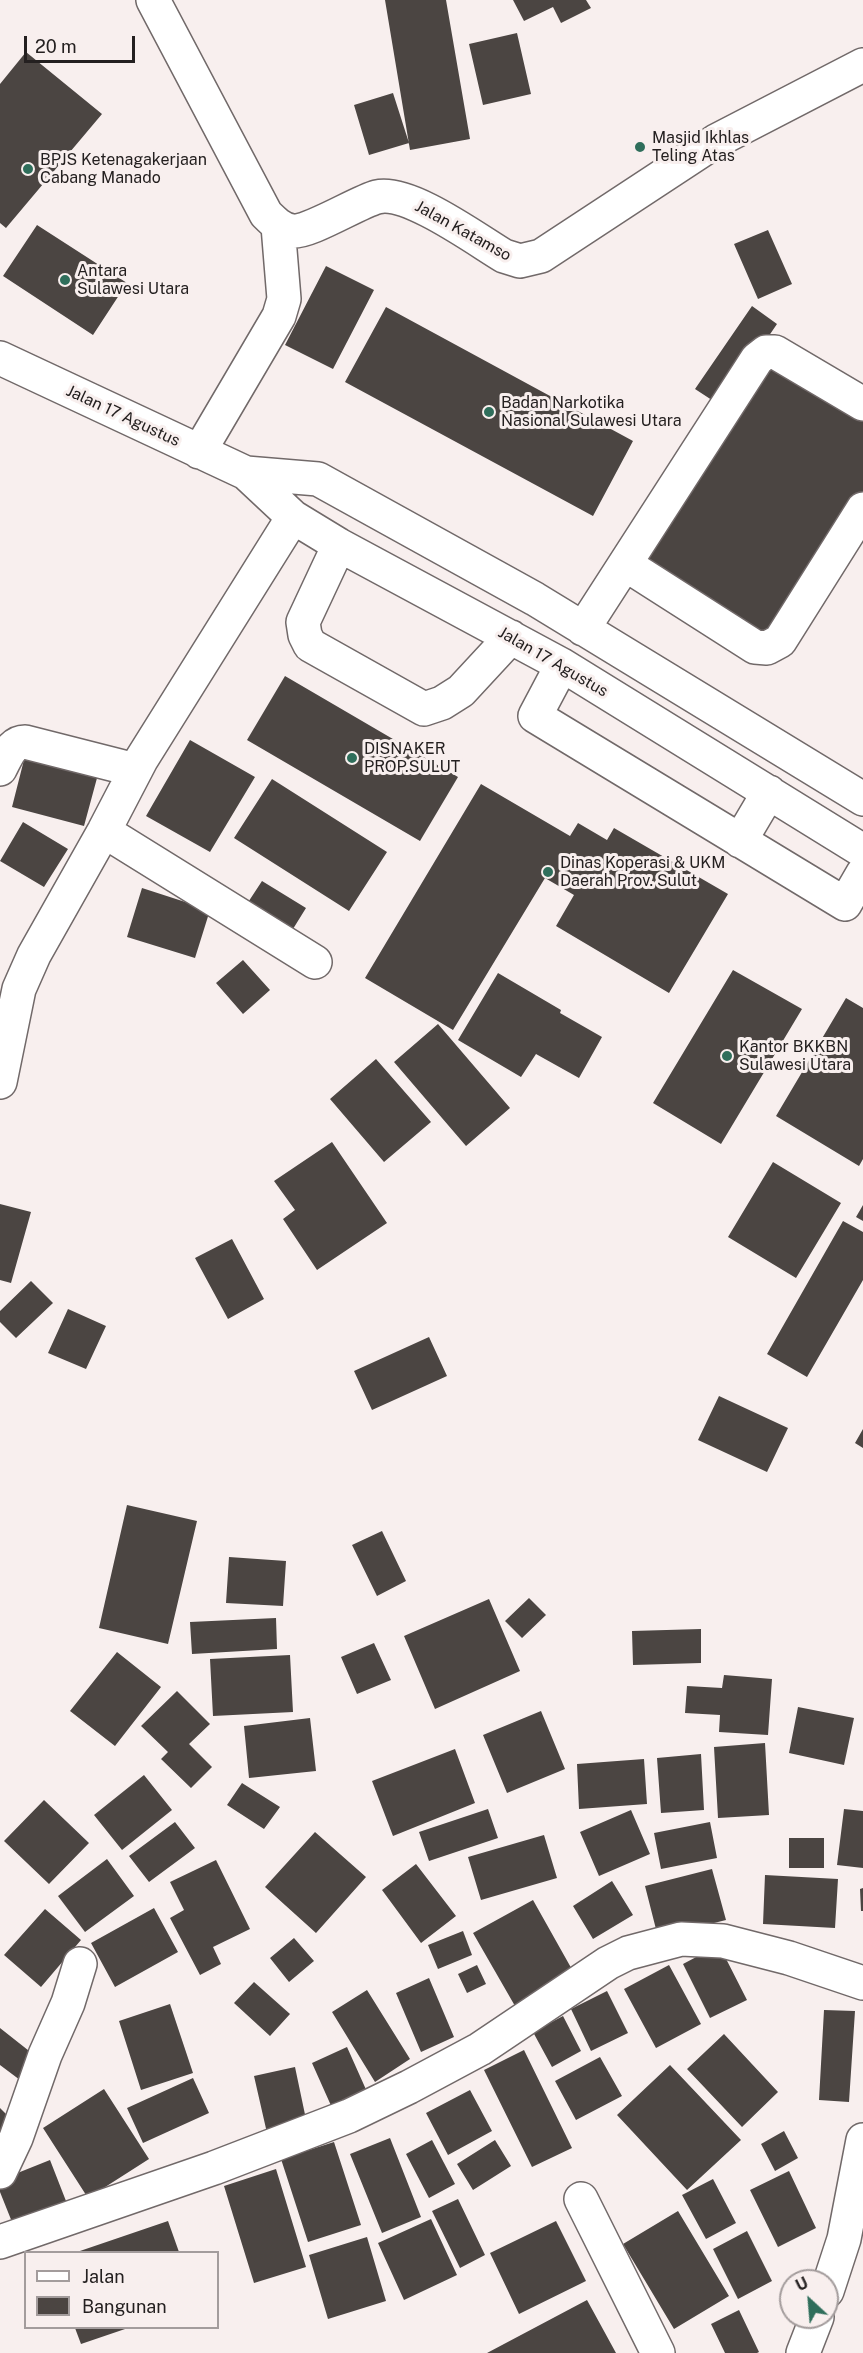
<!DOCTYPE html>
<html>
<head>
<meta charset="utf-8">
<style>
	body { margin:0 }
	#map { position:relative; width:863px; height:2353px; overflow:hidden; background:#f8efee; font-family:"Public Sans",sans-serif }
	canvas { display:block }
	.legend { position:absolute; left:24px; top:2251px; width:195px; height:78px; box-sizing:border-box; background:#f8efee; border:2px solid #a39c9c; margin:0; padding:8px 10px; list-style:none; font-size:18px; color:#242020 }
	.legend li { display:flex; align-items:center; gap:12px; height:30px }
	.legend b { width:30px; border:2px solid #a39c9c }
	.north { position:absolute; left:779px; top:2269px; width:60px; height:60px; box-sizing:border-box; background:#f8efee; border:2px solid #a39c9c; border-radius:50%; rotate:334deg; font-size:16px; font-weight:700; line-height:24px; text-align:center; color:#242020 }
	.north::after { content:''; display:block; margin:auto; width:21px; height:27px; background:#2f6e5b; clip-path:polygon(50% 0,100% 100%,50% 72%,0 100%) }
	.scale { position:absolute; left:24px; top:36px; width:111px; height:27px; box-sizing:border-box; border:3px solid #242020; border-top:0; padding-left:8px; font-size:18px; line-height:21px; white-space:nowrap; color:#242020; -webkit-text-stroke:4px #f8efee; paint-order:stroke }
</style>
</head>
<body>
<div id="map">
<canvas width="863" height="2353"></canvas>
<ul class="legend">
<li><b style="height:8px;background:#fff"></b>Jalan</li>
<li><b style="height:16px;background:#4b4542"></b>Bangunan</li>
</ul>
<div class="north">U</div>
<div class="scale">20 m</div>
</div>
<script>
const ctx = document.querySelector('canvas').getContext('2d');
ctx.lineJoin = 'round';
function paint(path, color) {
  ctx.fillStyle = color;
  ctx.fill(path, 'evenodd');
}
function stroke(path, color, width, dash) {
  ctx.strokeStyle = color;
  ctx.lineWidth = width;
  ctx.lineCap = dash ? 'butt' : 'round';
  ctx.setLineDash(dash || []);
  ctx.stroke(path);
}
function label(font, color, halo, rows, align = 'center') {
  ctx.font = font + ' "Public Sans",sans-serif';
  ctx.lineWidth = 6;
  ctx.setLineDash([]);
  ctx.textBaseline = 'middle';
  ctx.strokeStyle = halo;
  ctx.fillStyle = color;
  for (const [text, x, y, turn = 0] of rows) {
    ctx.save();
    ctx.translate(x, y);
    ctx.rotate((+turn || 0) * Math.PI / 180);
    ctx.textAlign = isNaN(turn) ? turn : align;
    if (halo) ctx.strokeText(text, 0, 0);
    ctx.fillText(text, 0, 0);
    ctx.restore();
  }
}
paint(new Path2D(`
	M385,0H446L470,139L410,150Z
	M513,0H586L591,8L561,23L553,7L524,21Z
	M517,33L531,94L483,105L469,44Z
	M26,52L102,114L6,228L0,223V84Z
	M393,93L409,143L369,155L354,105Z
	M37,225L127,283L93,335L3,276Z
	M768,230L792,284L758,299L734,244Z
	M326,266L374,290L333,369L285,345Z
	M752,306L777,324L721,406L695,389Z
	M386,307L633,441L593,516L345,382Z
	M764,356L863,417V491L771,637L640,556Z
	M285,676L458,777L420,841L247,740Z
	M190,740L255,777L210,852L146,816Z
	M27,748L100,767L84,826L12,807Z
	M272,779L387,852L349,911L234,838Z
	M481,784L570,836L578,823L607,840L614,828L728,894L669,993L556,926L574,895L545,878L453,1030L365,978Z
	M23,822L68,849L44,887L0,861Z
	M262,881L306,908L288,937L243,910Z
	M142,888L210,910L195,958L127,937Z
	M243,960L270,990L243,1014L216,983Z
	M733,970L802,1009L721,1144L653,1103Z
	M498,973L561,1010L560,1013L602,1037L579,1078L536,1054L521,1077L458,1040Z
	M846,998L863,1008V1159L859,1166L776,1116Z
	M438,1024L510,1108L466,1146L394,1062Z
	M376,1059L431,1122L384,1162L330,1099Z
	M332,1142L387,1223L317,1270L283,1219L295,1210L274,1181Z
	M773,1162L841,1203L796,1278L728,1237Z
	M0,1204L31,1212L11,1283L0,1280Z
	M863,1205V1221L856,1217Z
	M843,1221L863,1232V1280L807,1377L767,1354Z
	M232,1239L264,1299L228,1319L195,1258Z
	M31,1281L53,1303L16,1338L0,1322V1311Z
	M68,1309L106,1326L86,1369L48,1353Z
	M429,1337L447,1376L372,1410L354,1371Z
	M719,1396L788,1428L767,1472L698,1440Z
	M863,1429V1448L855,1443Z
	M127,1505L197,1521L168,1644L99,1628Z
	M382,1531L406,1581L377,1596L352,1545Z
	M229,1557L286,1561L283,1606L226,1603Z
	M529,1598L546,1615L522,1638L505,1621Z
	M489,1599L520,1671L435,1709L404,1636Z
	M276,1618L277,1649L192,1654L190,1622Z
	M701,1629V1663L633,1665L632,1631Z
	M374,1643L391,1680L357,1694L341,1657Z
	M117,1652L161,1687L115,1746L70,1711Z
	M290,1655L293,1712L213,1716L210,1659Z
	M724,1675L772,1679L768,1735L719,1732L720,1715L685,1713L687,1686L722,1688Z
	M177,1691L210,1724L189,1744L212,1767L191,1788L161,1759L168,1752L141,1726Z
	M798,1707L854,1718L844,1765L789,1753Z
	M541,1711L565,1769L507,1793L483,1735Z
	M310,1718L316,1771L249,1778L244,1726Z
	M765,1743L769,1815L718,1818L714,1747Z
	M455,1749L475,1803L393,1836L372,1781Z
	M701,1754L704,1810L661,1813L657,1758Z
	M644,1759L647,1804L579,1809L577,1764Z
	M144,1775L172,1810L122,1850L94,1815Z
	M242,1783L280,1807L264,1829L227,1805Z
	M44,1800L89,1843L49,1884L4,1841Z
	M488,1809L498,1838L429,1861L419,1832Z
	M844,1809L863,1811V1868L837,1865Z
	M631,1810L650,1854L599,1876L580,1832Z
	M175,1822L195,1848L149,1882L129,1856Z
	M710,1822L717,1858L661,1869L654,1833Z
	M315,1832L366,1877L316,1933L265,1887Z
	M544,1835L557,1878L481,1900L468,1857Z
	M789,1838H824V1868H789Z
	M107,1859L134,1896L85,1932L58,1896Z
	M216,1860L250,1929L213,1947L221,1964L200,1975L170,1918L184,1910L170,1882Z
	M416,1864L456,1916L421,1943L382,1890Z
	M712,1869L726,1920L658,1937L645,1886Z
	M765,1875L838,1879L835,1928L763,1924Z
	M612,1881L633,1915L593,1939L573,1906Z
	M863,1888V1911H861L860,1889Z
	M533,1900L574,1973L515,2006L473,1933Z
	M154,1908L178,1952L115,1987L91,1943Z
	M45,1909L81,1940L41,1987L4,1955Z
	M463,1931L472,1955L438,1969L428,1945Z
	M294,1938L314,1961L289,1982L270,1958Z
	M719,1945L747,2000L710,2018L683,1964Z
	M477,1965L486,1984L467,1993L458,1974Z
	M669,1965L701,2024L656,2048L624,1989Z
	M429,1978L454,2037L421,2052L396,1993Z
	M254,1982L290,2014L270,2036L234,2003Z
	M367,1990L410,2059L375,2082L332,2012Z
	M607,1991L628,2033L591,2051L571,2009Z
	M170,2004L193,2073L141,2090L119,2021Z
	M824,2010L855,2011L849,2102L819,2100Z
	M563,2016L581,2051L552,2067L533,2032Z
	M0,2028L38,2058L20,2080L0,2065Z
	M724,2034L778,2092L742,2127L687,2069Z
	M347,2047L368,2094L333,2110L312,2063Z
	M524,2050L572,2148L532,2167L484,2070Z
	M600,2057L622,2096L576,2120L555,2081Z
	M670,2065L741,2140L687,2190L617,2115Z
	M295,2067L307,2124L267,2133L254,2076Z
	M193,2078L209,2113L143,2143L127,2108Z
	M104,2089L149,2159L88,2198L43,2128Z
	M470,2090L492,2131L448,2155L426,2113Z
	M0,2108L17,2125L0,2144Z
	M784,2131L798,2158L775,2171L761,2144Z
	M390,2138L421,2217L382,2233L350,2154Z
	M432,2140L455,2184L429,2198L406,2154Z
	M495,2140L511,2166L473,2190L457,2164Z
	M334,2142L361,2225L308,2242L281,2159Z
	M50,2160L66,2201L12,2222L0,2192V2180Z
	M276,2169L306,2267L254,2283L224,2186Z
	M789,2171L816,2228L778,2247L750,2190Z
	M713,2179L736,2223L706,2239L682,2195Z
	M458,2199L485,2255L460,2268L432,2211Z
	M678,2211L729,2296L674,2329L623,2244Z
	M431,2219L457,2275L404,2300L378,2243Z
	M168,2221L179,2252H77Z
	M556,2221L586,2281L519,2314L490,2253Z
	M747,2231L772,2281L738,2299L713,2249Z
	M367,2237L386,2301L328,2319L309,2255Z
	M587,2300L616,2353H487Z
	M739,2310L759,2352L757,2353H725L711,2324Z
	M75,2328H128L81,2344Z`), '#4b4542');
const minor = new Path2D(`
	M153,0L266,214C274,222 281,229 292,231C309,233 358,202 377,197C408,189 477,240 504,256L520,261L541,256L716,141L863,65
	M0,358L246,473L293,517L339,545L562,665L863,851
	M199,452L279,316L284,299L278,226
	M246,473L318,479L535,599L863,799
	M339,545L303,622L305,635L310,645L424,709L442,703L461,691L511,637
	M625,564L755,647L767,648L780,641L863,509
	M583,629L757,359L766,352H775L863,404
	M562,665L535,716L845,904L863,873
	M0,769C6,758 11,742 25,742L135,770
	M104,831L315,962
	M740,841L769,792
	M0,1082L19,989L34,955L104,831L141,760L293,517
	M0,2172L16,2138L45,2055L68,2003L80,1964
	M581,2199L658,2353
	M0,2242L214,2168L349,2116L409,2087L480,2049L608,1963L628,1953L681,1939L723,1941L789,1958L863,1983
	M827,2291L844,2239L863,2140
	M803,2353L817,2317`);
stroke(minor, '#716969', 36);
stroke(minor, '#fff', 33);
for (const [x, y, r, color] of [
	[640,147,6,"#2f6e5b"],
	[28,169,6,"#2f6e5b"],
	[65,280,6,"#2f6e5b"],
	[489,412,6,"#2f6e5b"],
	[352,758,6,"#2f6e5b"],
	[548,872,6,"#2f6e5b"],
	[727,1056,6,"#2f6e5b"]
]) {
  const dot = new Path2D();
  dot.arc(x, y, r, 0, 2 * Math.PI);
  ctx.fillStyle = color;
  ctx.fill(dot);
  stroke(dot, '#f8efee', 2);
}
label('16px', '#242020', '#f8efee', [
	["Masjid Ikhlas",652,138],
	["Teling Atas",652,156],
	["BPJS Ketenagakerjaan",40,160],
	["Cabang Manado",40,178],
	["Antara",77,271],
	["Sulawesi Utara",77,289],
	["Badan Narkotika",501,403],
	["Nasional Sulawesi Utara",501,421],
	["DISNAKER",364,749],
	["PROP.SULUT",364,767],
	["Dinas Koperasi & UKM",560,863],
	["Daerah Prov. Sulut",560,881],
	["Kantor BKKBN",739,1047],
	["Sulawesi Utara",739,1065]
], 'left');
label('16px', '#242020', '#f8efee', [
	["Jalan Katamso",463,231,29],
	["Jalan 17 Agustus",123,416,25],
	["Jalan 17 Agustus",553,662,30]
]);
</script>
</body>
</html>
